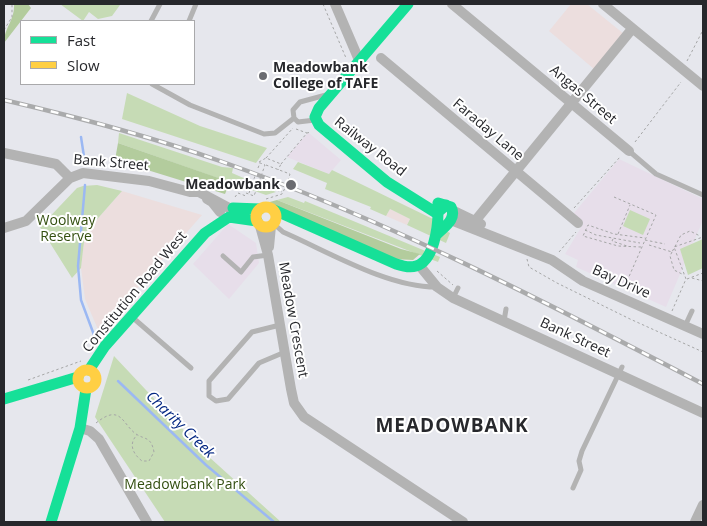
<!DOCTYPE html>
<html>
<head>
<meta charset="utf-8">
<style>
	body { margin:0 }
	#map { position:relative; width:707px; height:526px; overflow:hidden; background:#e6e7ed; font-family:"Open Sans",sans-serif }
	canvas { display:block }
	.frame { position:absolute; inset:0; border:5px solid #27282c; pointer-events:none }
	.legend { position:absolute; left:20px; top:20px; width:175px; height:65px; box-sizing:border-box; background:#fff; border:1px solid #a9a9ab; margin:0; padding:6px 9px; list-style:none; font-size:15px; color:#27282c }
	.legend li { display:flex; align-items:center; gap:10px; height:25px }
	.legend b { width:25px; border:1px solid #a9a9ab }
</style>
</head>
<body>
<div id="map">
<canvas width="707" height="526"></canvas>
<div class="frame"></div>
<ul class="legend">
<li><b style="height:6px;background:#16e098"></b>Fast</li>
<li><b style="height:6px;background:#ffcf43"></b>Slow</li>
</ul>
</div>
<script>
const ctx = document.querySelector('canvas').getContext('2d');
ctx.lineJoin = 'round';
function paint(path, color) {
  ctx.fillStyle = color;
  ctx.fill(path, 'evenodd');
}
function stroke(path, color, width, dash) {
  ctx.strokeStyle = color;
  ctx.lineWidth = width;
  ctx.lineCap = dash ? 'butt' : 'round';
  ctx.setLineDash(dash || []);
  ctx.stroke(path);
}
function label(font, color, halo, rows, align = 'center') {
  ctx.font = font + ' "Open Sans",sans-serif';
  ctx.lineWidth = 4;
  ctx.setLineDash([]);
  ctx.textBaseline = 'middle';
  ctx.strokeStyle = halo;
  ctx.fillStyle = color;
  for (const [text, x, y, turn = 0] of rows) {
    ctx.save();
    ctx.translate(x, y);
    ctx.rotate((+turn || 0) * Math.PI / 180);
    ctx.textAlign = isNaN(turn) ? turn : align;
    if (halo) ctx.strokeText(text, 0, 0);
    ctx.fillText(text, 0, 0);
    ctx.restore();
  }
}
paint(new Path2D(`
	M309,133L341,160L329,174L287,157L307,134Z
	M619,159L703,199V220L666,307L576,267L578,260L565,254L583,224L574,213Z
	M228,224L256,243L259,263L229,299L193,264Z`), '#e7deea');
paint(new Path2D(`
	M571,4H587L624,34L594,69L549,31Z
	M122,191L202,215L99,332L85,299L81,268L85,233Z
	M390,209L410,219L407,225L386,216Z`), '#ecdede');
paint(new Path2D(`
	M60,4H120V5L112,16L98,19L89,12L83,21Z
	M127,93L200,126L267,148L256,163L122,119Z
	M119,133L222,167L233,168L232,173L276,192L266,195L118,143Z
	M298,162L329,174L332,170L433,219V224L450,233L446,243L407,225L410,219L390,209L386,216L370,209L371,207L325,189L327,183L293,169Z
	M97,185L122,191L85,233L81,268L72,278L40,227L77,188L83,186Z
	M288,197L304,203L305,201L440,257L438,262L277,200Z
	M630,210L650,219L643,235L623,226Z
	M703,239V268L688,275L680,249Z
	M114,356L208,456L281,522H165L95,417Z`), '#c6dbb5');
paint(new Path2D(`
	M14,4H28L31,8L4,43C4,28 15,20 14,4Z
	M118,143L230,182L225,194L115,160Z
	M277,200L401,249L420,254L413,260L394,259L266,203Z`), '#b3cc9d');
stroke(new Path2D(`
	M81,137L85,163
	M85,185L78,266L81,300L97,343
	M118,381L206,465L274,522`), '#9bb8f3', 2.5);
stroke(new Path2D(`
	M323,4L346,58
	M4,30L12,17V4
	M687,61L703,30
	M296,129L307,133
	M635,142L681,82
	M266,158L293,128
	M259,162L266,158L281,164L278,170
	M281,164L307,133L311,132
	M266,165L290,174L288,180
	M258,168L260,163
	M258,183L282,192
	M246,193L254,196L265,165L258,162
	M249,193L255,176
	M235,197L238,193L246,196
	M614,197L656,215L624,288
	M266,199L282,194L285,188
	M574,208L620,157
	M585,230L596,235L640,243
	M618,234L630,205
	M613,239L612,241L627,246
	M645,240L665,244
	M649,245L672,252L681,235L690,231L700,236
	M641,247L618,246L583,236L588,225L614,234L645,238
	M559,252L576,232
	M672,252L670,256L674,270L684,275
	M527,259L529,267L557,283L630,319L703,352
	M437,271L453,285
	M692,278L703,281
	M687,279L703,273
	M672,311L686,279L674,247L703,237
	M28,380L81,361
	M96,423C121,403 122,424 136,434C145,440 151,436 154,452L149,461H142C133,454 128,444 137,435`), '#a5a6a6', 1, [2.5, 2.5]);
stroke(new Path2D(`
	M151,21L160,4
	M189,21L196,4
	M152,84L190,105L264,134L275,133L294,118
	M315,120L298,122L294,118L293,110L300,102L326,95
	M629,151L656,174L703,195
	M274,224L283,232C329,252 387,287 436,287
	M223,256L241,272L253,257L268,255
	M453,298L458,288
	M132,317L191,368
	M504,321L506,309
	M280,325L252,332L209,381V396L216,401L228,399L259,363L285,352
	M685,326L692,311
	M573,488L581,470L579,461L582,451L622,367`), '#b3b3b3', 5);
stroke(new Path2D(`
	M335,4L359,60
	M452,4L629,151
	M603,4L703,86
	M381,58L578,223
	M4,153L56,164L70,178
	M207,199L212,202L220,212
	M454,211L481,224
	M451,220L552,260L583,281L703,334
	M260,226L268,255L291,389L294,403L304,417L463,522
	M471,226L632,29
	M4,228L26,221L70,178L83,173L149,181L190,192H199L229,208
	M269,247L271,226
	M419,265L437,287L453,298L703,413
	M80,428L90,431L99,439L147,522
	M695,522L703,505`), '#b3b3b3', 10);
stroke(new Path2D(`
	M408,4L319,108L315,117L319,125L387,182L438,214
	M233,208L260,209
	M274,210L396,264C402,266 410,268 416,266C434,261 438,227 438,212L446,205
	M437,234C445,226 457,219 451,207L438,203
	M89,370L105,346L205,233L229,217L257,221
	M4,399L78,377
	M51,522L80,428L86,389`), '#16e098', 11);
stroke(new Path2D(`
	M256 217a10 10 0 1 1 20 0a10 10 0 1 1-20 0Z
	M78 379a9 9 0 1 1 18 0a9 9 0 1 1-18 0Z`), '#ffcf43', 11);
const rail = new Path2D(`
	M4,100C77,117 149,136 220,161C387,220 546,302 703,384`);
stroke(rail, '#aaabac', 4.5);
stroke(rail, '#fff', 2.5, [8]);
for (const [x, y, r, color] of [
	[263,76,5,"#6a6b70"],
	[291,185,6,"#6a6b70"]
]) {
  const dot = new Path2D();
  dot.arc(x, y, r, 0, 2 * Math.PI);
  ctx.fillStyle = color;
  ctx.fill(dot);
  stroke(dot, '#fff', 2);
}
label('bold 14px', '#27282c', '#fff', [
	["Meadowbank",273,68],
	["College of TAFE",273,84],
	["Meadowbank",280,185,"right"]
], 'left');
label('14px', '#27282c', '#fff', [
	["Angas Street",583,95,40],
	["Faraday Lane",488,130,40],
	["Railway Road",370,147,38],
	["Bank Street",111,163,5],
	["Bay Drive",621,282,24],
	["Constitution Road West",135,292,-50],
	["Meadow Crescent",293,320,80],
	["Bank Street",575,338,25]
]);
label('14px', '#334f10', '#fff', [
	["Woolway",66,221],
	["Reserve",66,237],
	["Meadowbank Park",185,485]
]);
label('italic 15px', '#032682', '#fff', [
	["Charity Creek",180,425,44]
]);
ctx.letterSpacing = '1px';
label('bold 19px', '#27282c', '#fff', [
	["MEADOWBANK",452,427]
]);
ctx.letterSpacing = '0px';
</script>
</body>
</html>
